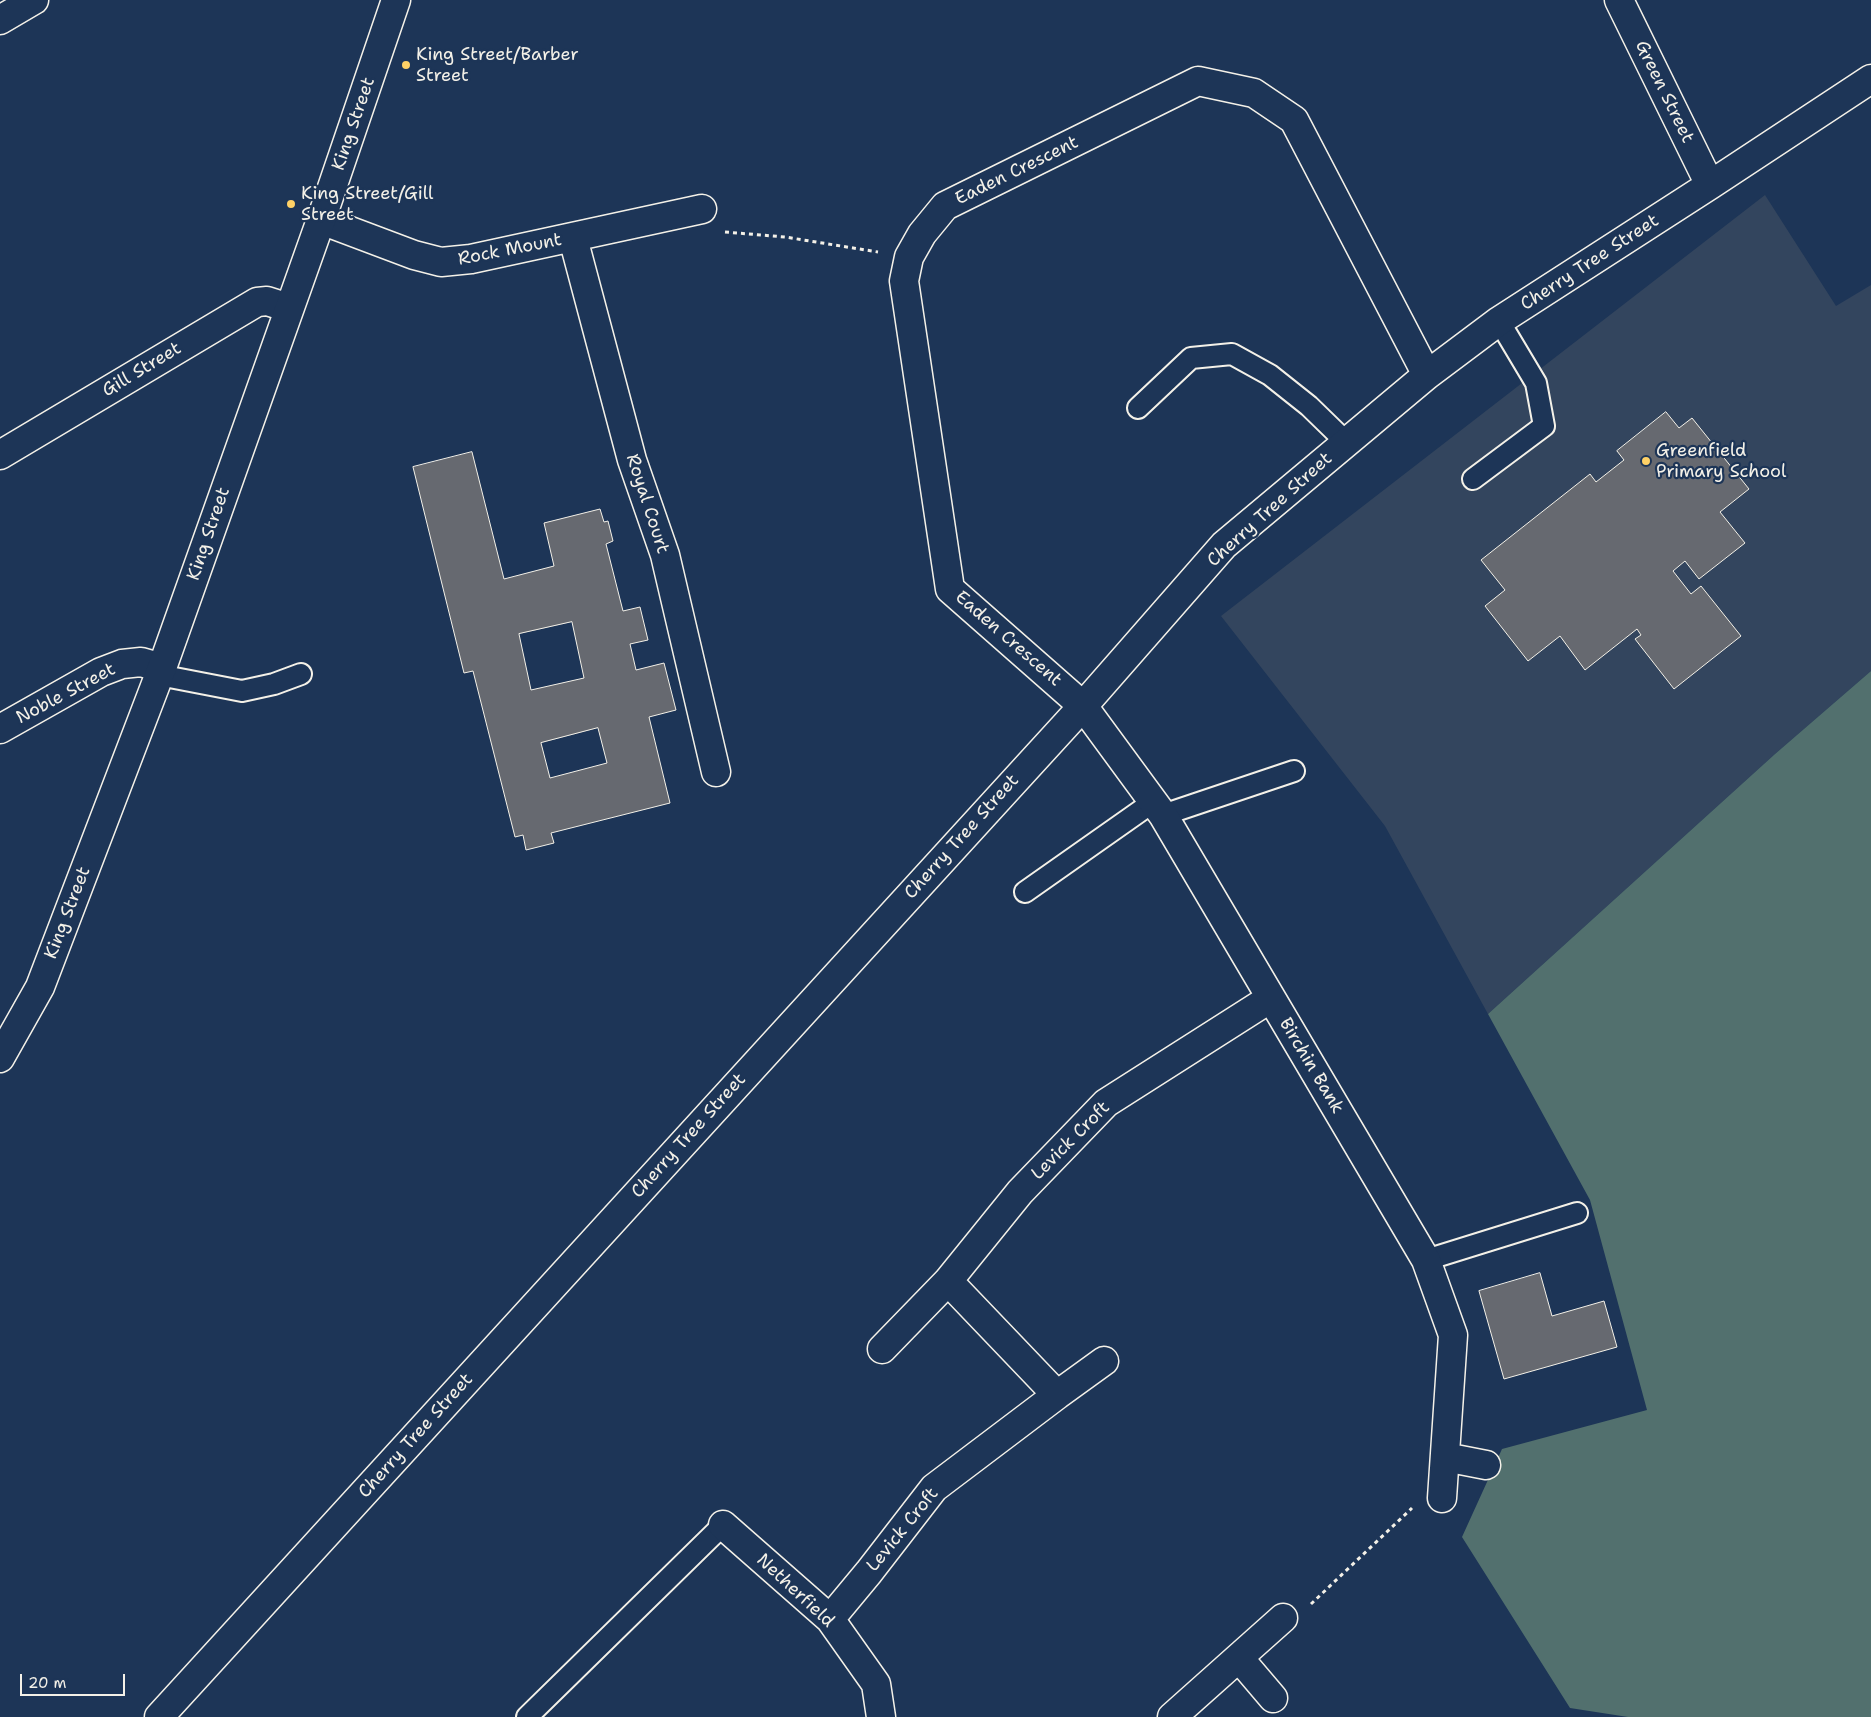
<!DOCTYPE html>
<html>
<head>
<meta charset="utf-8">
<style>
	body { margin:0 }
	#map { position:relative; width:1871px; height:1717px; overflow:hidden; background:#1d3557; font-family:"Shantell Sans",sans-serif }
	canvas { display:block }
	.scale { position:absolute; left:20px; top:1674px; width:105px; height:22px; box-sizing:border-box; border:2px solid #f4f1e8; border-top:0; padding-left:6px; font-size:15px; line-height:18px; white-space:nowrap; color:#f4f1e8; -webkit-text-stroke:4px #1d3557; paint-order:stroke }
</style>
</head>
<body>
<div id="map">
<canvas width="1871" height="1717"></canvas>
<div class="scale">20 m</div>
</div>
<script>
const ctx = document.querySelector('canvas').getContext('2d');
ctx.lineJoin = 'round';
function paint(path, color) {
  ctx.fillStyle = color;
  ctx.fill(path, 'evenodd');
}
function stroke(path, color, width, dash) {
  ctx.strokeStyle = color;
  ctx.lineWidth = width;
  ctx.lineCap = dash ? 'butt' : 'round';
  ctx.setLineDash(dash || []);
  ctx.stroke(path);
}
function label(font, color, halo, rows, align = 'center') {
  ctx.font = font + ' "Shantell Sans",sans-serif';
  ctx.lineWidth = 4.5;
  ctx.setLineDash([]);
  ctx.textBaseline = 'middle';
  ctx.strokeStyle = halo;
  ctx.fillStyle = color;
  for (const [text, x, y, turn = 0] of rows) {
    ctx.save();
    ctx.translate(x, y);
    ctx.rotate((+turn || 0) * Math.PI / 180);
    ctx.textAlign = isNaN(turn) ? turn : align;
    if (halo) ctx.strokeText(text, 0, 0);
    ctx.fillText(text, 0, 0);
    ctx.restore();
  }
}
paint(new Path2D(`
	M1765,195L1836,306L1871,285V671L1775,754L1488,1014L1385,826L1221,616Z`), '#33455e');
paint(new Path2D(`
	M1871,671V1717H1628L1570,1708L1462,1537L1502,1449L1647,1410L1590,1200L1488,1014L1775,754Z`), '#52706e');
const building = new Path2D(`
	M1666,412L1679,428L1692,418L1749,489L1720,512L1745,543L1699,579L1685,561L1673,571L1691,594L1701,586L1741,636L1674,689L1635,639L1641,635L1637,629L1585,670L1560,636L1528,661L1485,606L1505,590L1481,560L1590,474L1596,482L1624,460L1617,451Z
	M472,452L504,579L554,566L544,523L600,509L604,522L608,521L613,541L606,544L623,611L640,607L648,640L630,644L636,670L664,663L676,710L649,717L670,803L551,833L554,843L526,850L523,835L515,837L473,671L464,673L413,467ZM572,622L584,678L531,690L519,634ZM598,728L607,763L550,778L541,743Z
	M1540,1273L1552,1316L1604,1301L1617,1347L1504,1379L1479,1291Z`);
paint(building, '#666970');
stroke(building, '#f4f1e8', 1);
const service = new Path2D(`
	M1138,408L1191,358L1232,354L1270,375L1309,406L1346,442
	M1473,479L1544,426L1536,383L1499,321
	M159,675L242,691L274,684L301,674
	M1163,815L1294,771
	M1025,892L1153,802
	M1426,1260L1577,1213
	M527,1717L723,1525`);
const minor = new Path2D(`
	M1619,0L1710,185
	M0,20L34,0
	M321,220L414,255L441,262L471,259L702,209
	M573,238L632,460L665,555L716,772
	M1427,375L1294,120L1254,93L1198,81L945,206L922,234L909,257L904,281L950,589L1083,706L1163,815L1426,1260L1453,1335L1442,1498
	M0,455L257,302L267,301L289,308
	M0,729L101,672L122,664L141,662L162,668
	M882,1349L948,1281
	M1057,1395L1104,1361
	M1445,1457L1486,1465
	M723,1525L830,1619L876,1684L881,1717
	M830,1619L869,1572L934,1488L1057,1395L948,1281L1020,1192L1106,1103L1271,998
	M1239,1658L1273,1698
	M159,1717L1083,706L1224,545L1427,375L1499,321L1710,185L1871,79
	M1172,1717L1283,1618`);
const secondary = new Path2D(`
	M0,1058L40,987L162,668L321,220L396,0`);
stroke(service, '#f4f1e8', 24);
stroke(minor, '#f4f1e8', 31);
stroke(secondary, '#f4f1e8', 31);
stroke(new Path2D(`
	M725,232L785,237L878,252
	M1311,1604L1412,1508`), '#f4f1e8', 3, [4, 4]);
stroke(service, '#1d3557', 20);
stroke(minor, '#1d3557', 28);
stroke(secondary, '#1d3557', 28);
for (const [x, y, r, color] of [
	[406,65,5,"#ffd166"],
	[291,204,5,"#ffd166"],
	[1646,461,5,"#ffd166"]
]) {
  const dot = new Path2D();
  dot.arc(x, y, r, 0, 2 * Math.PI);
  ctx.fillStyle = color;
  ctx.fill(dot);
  stroke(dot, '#1d3557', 2);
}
label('18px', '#f4f1e8', '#1d3557', [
	["King Street/Barber",416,55],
	["Street",416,76],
	["King Street/Gill",301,194],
	["Street",301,215],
	["Greenfield",1656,451],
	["Primary School",1656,472]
], 'left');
label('18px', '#f4f1e8', '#1d3557', [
	["Green Street",1664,92,64],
	["King Street",354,124,-71],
	["Eaden Crescent",1017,171,-26],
	["Rock Mount",510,250,-11],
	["Cherry Tree Street",1590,263,-33],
	["Gill Street",142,370,-31],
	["Royal Court",647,504,72],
	["Cherry Tree Street",1270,510,-42],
	["King Street",209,534,-71],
	["Eaden Crescent",1008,639,41],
	["Noble Street",66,694,-28],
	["Cherry Tree Street",962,837,-48],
	["King Street",68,913,-69],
	["Birchin Bank",1311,1066,59],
	["Cherry Tree Street",689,1136,-48],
	["Levick Croft",1071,1141,-45],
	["Cherry Tree Street",416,1436,-48],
	["Levick Croft",903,1530,-51],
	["Netherfield",795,1591,43]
]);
</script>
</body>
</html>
